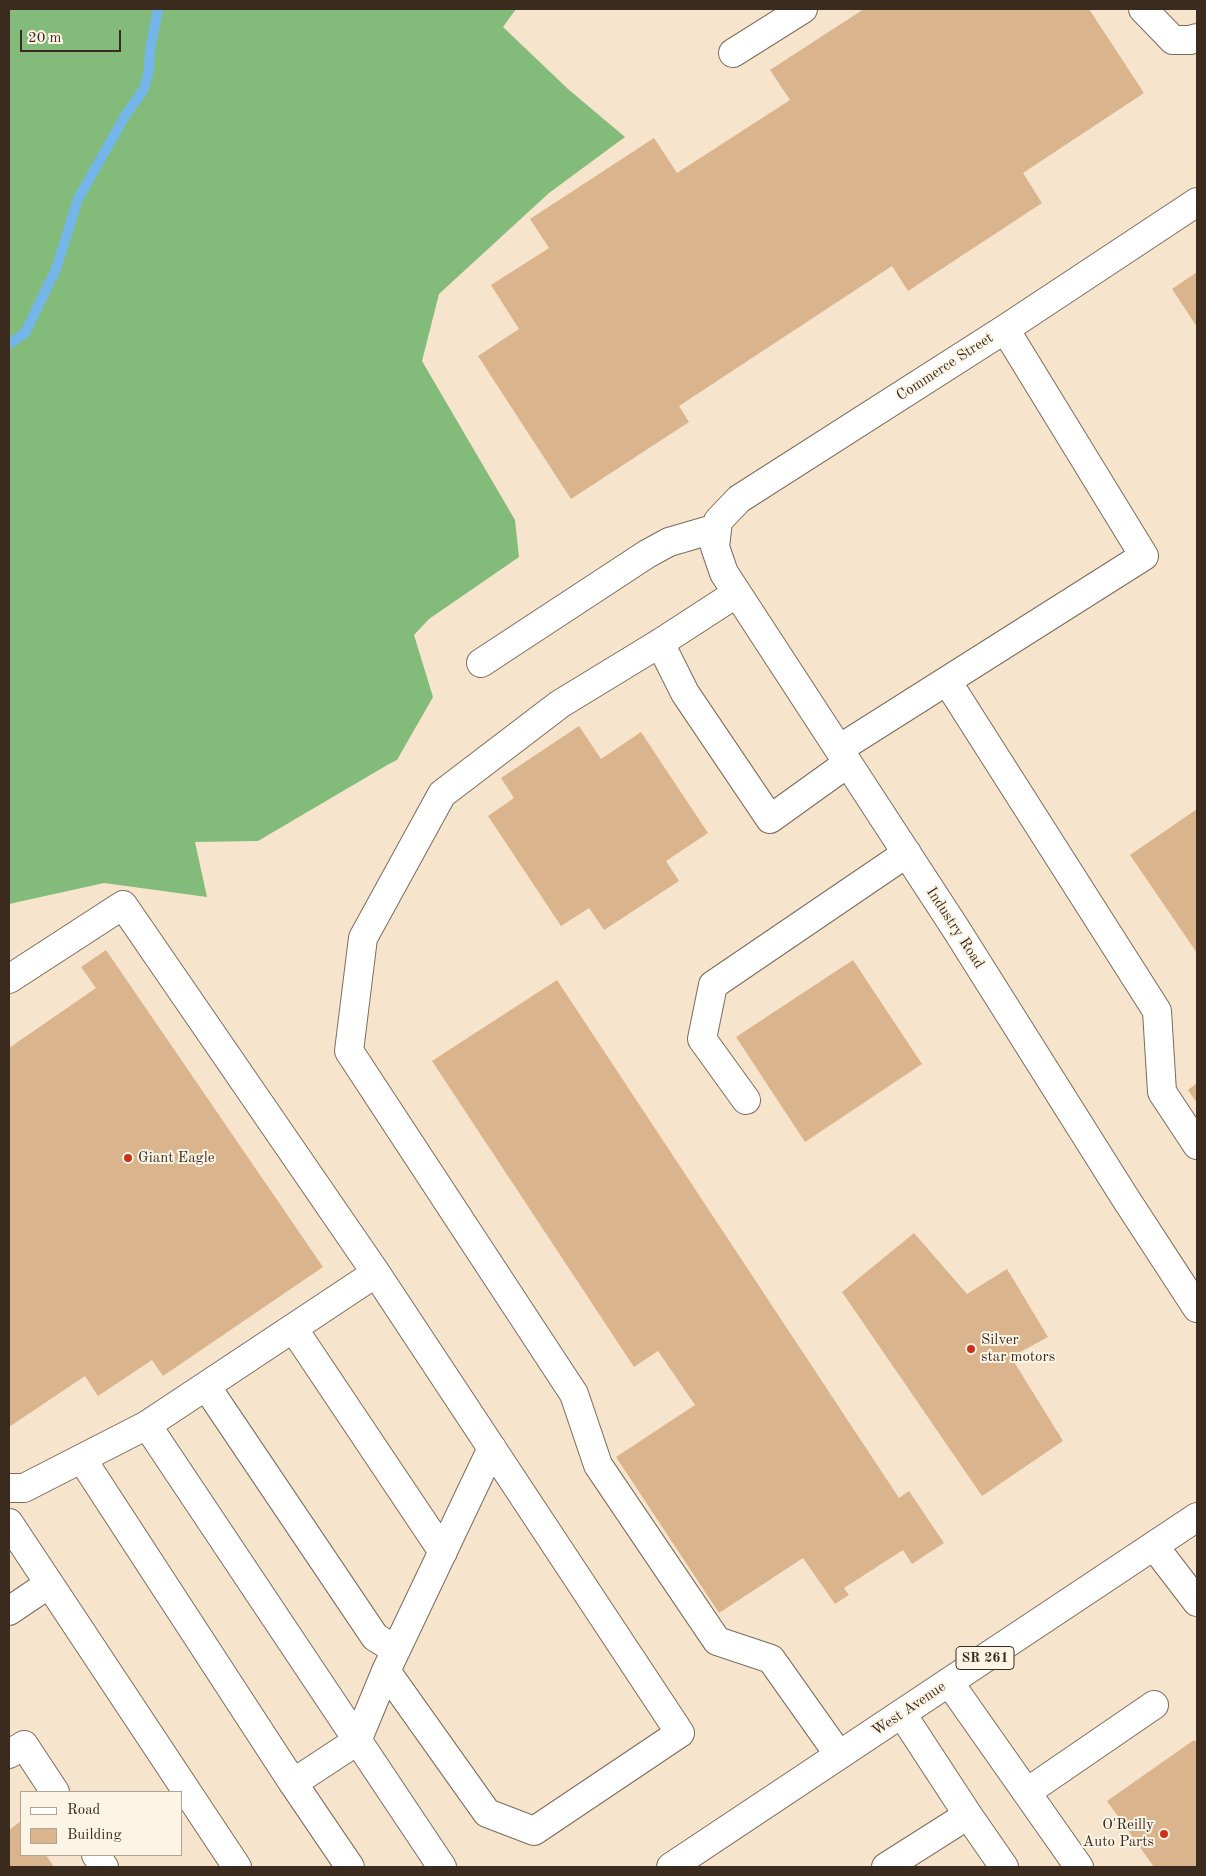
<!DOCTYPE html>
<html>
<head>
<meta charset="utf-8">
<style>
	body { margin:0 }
	#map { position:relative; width:1206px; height:1876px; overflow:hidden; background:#f6e5cc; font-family:"Old Standard TT",serif }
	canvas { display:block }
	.frame { position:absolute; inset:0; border:10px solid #3b2a1e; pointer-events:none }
	.legend { position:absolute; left:20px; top:1791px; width:162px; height:65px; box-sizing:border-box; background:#fcf5e5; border:1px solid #afa495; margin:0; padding:6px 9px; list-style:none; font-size:15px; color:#3b2a1e }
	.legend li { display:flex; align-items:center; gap:10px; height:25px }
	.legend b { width:25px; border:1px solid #afa495 }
	.scale { position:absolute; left:20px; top:30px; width:101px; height:22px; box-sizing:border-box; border:2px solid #3b2a1e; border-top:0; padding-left:6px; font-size:15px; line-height:18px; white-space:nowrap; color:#3b2a1e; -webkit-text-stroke:4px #fcf5e5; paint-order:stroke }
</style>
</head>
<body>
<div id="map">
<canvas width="1206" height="1876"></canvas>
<div class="frame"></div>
<ul class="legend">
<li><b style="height:6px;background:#fff"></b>Road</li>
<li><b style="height:14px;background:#dab48c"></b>Building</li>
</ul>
<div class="scale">20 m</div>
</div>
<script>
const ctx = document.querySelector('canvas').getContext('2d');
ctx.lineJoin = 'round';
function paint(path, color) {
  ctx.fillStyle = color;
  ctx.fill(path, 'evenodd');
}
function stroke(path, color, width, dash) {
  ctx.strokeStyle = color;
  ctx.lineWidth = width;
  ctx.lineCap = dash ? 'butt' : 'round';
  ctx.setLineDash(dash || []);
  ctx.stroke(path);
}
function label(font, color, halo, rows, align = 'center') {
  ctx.font = font + ' "Old Standard TT",serif';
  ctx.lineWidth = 4;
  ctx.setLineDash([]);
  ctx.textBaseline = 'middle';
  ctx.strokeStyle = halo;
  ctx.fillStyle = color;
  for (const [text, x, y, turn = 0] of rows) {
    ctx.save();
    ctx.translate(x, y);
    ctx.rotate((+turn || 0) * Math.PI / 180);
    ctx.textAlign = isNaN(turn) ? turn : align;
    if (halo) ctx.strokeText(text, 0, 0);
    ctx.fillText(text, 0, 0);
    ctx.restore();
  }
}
paint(new Path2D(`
	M9,9H516L503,27L568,89L625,137L549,193L439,294L422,361L515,520L519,557L429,619L414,635L433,697L397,760L389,764L258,841L195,842L207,897L104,883L9,904Z`), '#83bc7a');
stroke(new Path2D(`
	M9,344L25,333L56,269L78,199L125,116L144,89L149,70L150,50L158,9`), '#74b6e9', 10);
paint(new Path2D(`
	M864,9H1089L1144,93L1023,173L1042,203L908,291L892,266L679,406L689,422L571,499L478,356L519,329L491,285L549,248L530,219L654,138L677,173L790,100L770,70Z
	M1197,272V327L1172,289Z
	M579,726L601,759L641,732L708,833L666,861L679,881L604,930L589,908L561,926L488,816L514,798L501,778Z
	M1197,809V953L1130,855Z
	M106,950L323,1267L163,1376L152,1360L98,1396L85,1376L9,1427V1048L96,988L81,967Z
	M853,960L922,1064L805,1142L736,1037Z
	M557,980L899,1498L909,1491L944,1543L912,1564L903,1550L844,1588L849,1595L835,1604L803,1558L719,1613L616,1457L695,1405L658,1351L634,1367L432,1061Z
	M1197,1083V1103L1188,1090Z
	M914,1233L967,1294L1007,1269L1048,1337L1011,1357L1063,1441L982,1496L842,1292Z
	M1194,1740L1197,1744V1867H1154L1107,1801Z
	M21,1821V1855H46L54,1867H9V1830Z`), '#dab48c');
const minor = new Path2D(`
	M1143,9L1173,40H1190L1197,38
	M733,53L803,9
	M1197,202L1005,329L739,499L718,521L715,547L724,573L956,929L1124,1196L1197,1308
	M737,593L660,643L560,704L442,794L363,938L349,1051L574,1394L598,1465L717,1641L771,1659L839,1755
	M660,643L685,693L770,819L848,763
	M481,663L647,554L669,542L717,528
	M947,681L1157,1011L1162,1092L1197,1145
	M839,749L1144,556L1005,329
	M9,979L123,905L376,1273L147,1425L24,1488H9
	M746,1100L702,1039L713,985L907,853
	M376,1273L680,1733L534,1831L487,1813L386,1671
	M293,1328L443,1552
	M206,1386L375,1637L396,1650
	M147,1425L442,1867
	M82,1459L293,1783
	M9,1523L237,1867
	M1154,1546L1197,1602
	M9,1611L49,1584
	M949,1682L1079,1867
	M9,1754L24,1745L55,1792
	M1027,1792L1154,1705
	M968,1815L1004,1867
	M96,1855L104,1867
	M350,1867L293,1783L357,1741L386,1671L492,1448
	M886,1867L968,1815L902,1714`);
const major = new Path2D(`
	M671,1867L1197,1517`);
stroke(minor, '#7c6b5b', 30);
stroke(major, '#7c6b5b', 30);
stroke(minor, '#fff', 28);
stroke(major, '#fff', 28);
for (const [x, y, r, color] of [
	[128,1158,5,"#c8321e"],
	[971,1349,5,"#c8321e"],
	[1164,1834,5,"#c8321e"]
]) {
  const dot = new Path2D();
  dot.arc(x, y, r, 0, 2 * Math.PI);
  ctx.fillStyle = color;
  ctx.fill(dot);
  stroke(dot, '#fcf5e5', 2);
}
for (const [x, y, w] of [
	[985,1658,58]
]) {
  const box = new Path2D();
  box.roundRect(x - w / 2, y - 11.5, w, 23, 4);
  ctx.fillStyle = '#fcf5e5';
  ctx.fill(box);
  stroke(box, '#3b2a1e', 1);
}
label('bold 14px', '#3b2a1e', null, [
	["SR 261",985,1658]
]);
label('15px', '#3b2a1e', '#fcf5e5', [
	["Commerce Street",945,367,-33],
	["Industry Road",955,928,57],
	["West Avenue",909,1709,-34]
]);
label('15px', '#3b2a1e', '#fcf5e5', [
	["Giant Eagle",138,1158],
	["Silver",981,1340],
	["star motors",981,1357],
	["O'Reilly",1154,1825,"right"],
	["Auto Parts",1154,1842,"right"]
], 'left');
</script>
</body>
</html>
